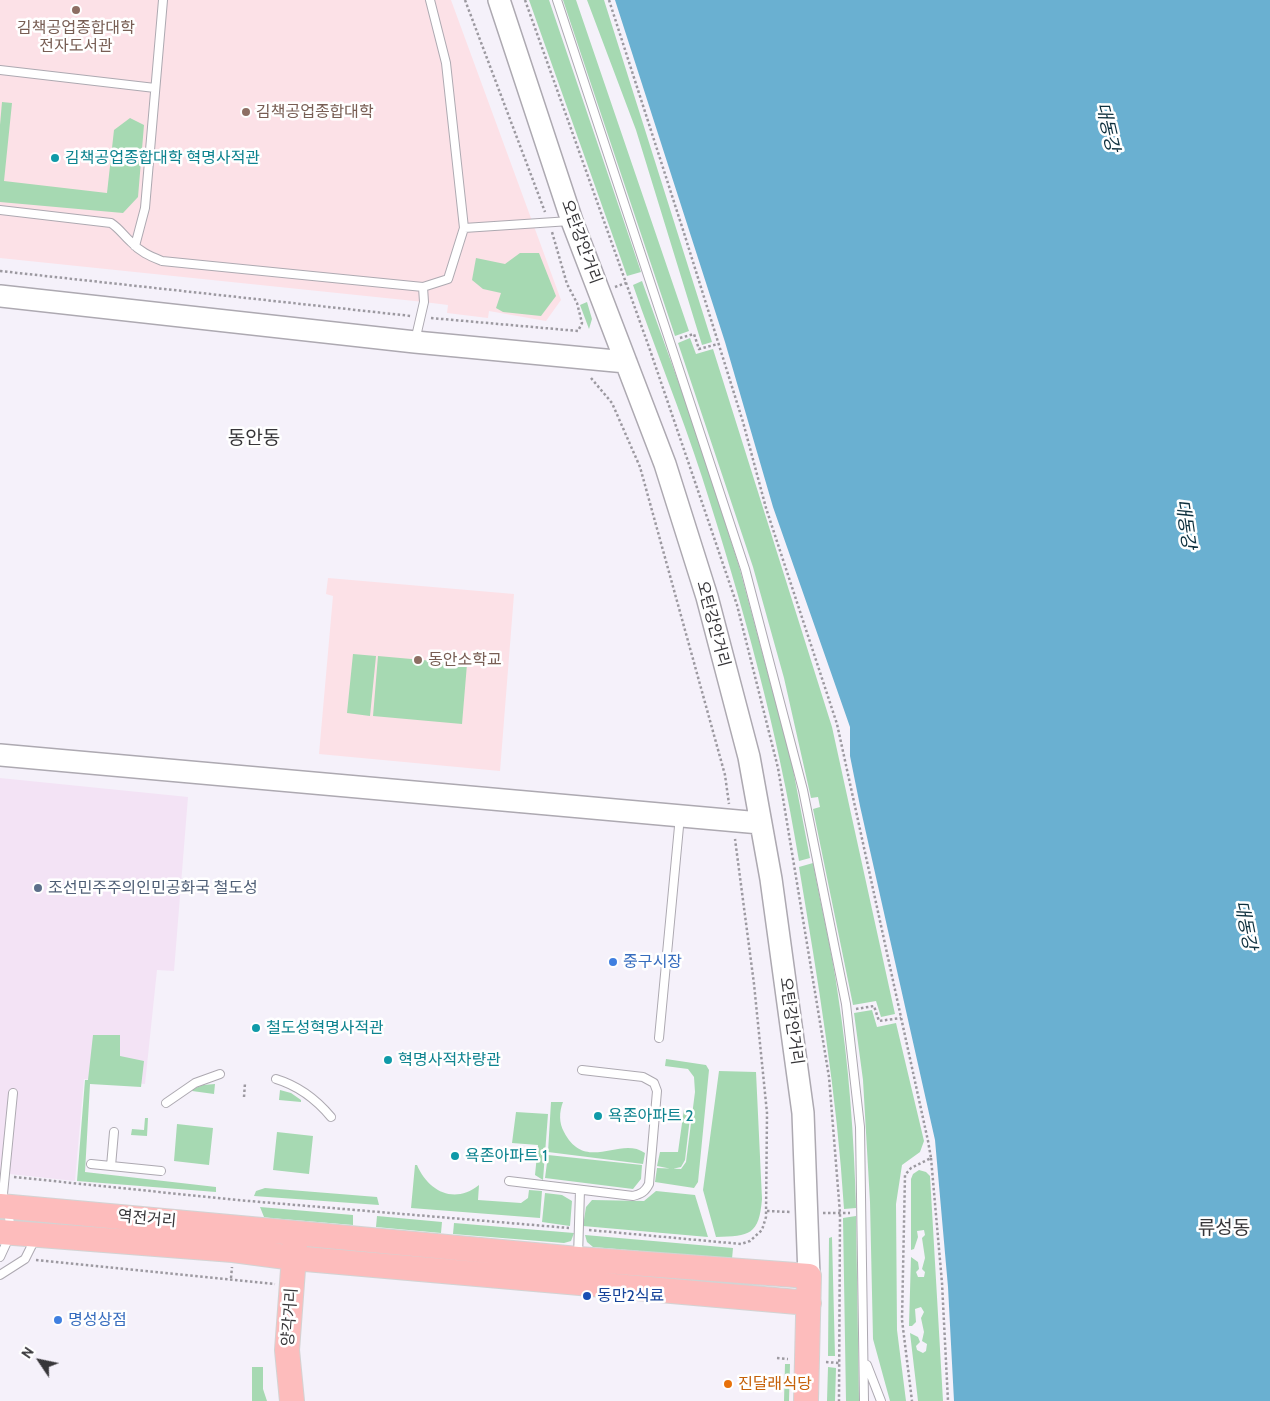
<!DOCTYPE html>
<html>
<head>
<meta charset="utf-8">
<style>
	body { margin:0 }
	#map { position:relative; width:1270px; height:1401px; overflow:hidden; background:#f5f1fa; font-family:Cabin,sans-serif }
	canvas { display:block }
	.north { position:absolute; left:15px; top:1336px; width:50px; height:50px; -webkit-text-stroke:4px #fff; paint-order:stroke; rotate:304deg; font-size:14px; font-weight:700; line-height:20px; text-align:center; color:#373639 }
	.north::after { content:''; display:block; margin:auto; width:18px; height:22px; background:#373639; clip-path:polygon(50% 0,100% 100%,50% 72%,0 100%) }
</style>
</head>
<body>
<div id="map">
<canvas width="1270" height="1401"></canvas>
<div class="north">N</div>
</div>
<script>
const ctx = document.querySelector('canvas').getContext('2d');
ctx.lineJoin = 'round';
function paint(path, color) {
  ctx.fillStyle = color;
  ctx.fill(path, 'evenodd');
}
function stroke(path, color, width, dash) {
  ctx.strokeStyle = color;
  ctx.lineWidth = width;
  ctx.lineCap = dash ? 'butt' : 'round';
  ctx.setLineDash(dash || []);
  ctx.stroke(path);
}
function label(font, color, halo, rows, align = 'center') {
  ctx.font = font + ' Cabin,"Noto Sans KR",sans-serif';
  ctx.lineWidth = 5;
  ctx.setLineDash([]);
  ctx.textBaseline = 'middle';
  ctx.strokeStyle = halo;
  ctx.fillStyle = color;
  for (const [text, x, y, turn = 0] of rows) {
    ctx.save();
    ctx.translate(x, y);
    ctx.rotate((+turn || 0) * Math.PI / 180);
    ctx.textAlign = isNaN(turn) ? turn : align;
    if (halo) ctx.strokeText(text, 0, 0);
    ctx.fillText(text, 0, 0);
    ctx.restore();
  }
}
paint(new Path2D(`
	M0,778L188,797L174,971L157,970L145,1084L84,1079L75,1181L0,1173Z`), '#f3e3f5');
paint(new Path2D(`
	M0,0H451L561,300L546,321L489,311L488,318L447,313L448,305L424,302L0,258Z
	M328,578L514,594L500,771L319,754L333,596L326,594Z`), '#fce1e7');
paint(new Path2D(`
	M529,0H549L641,272L627,276Z
	M563,0H576L689,331L675,336Z
	M587,0H604L712,342L702,345L636,130Z
	M2,102L12,103L4,181L107,193L114,130L130,118L144,125L138,197L123,213L0,202V125Z
	M520,253H539L556,296L541,316L503,312L496,308L501,293L483,289L472,280L476,258L505,264Z
	M642,281L691,417L739,566L792,764L810,858L799,861C778,731 742,602 702,477C681,412 655,349 633,285Z
	M587,302L592,319L589,329L580,305Z
	M690,338L696,354L713,349L832,727L895,1014L881,1017L876,1001L853,1005L813,809L820,807L818,797L811,798L784,678L753,567L678,343Z
	M353,654L376,656L370,716L347,713Z
	M378,656L467,664L462,724L373,716Z
	M813,863C821,907 832,951 838,995C849,1066 854,1136 856,1208L844,1209C837,1094 818,981 799,867Z
	M872,1010L877,1027L896,1023L924,1141L920,1152L902,1165L896,1204L897,1330L906,1401H890L873,1339L870,1202L863,1080L854,1013Z
	M93,1035H120V1056L144,1061L141,1087L90,1084L85,1172L216,1187V1192L77,1181L85,1080H88Z
	M666,1059L706,1065L709,1070L698,1182L694,1188L655,1182L657,1168L681,1169L686,1162L695,1092L694,1077L688,1069L665,1066Z
	M719,1071L756,1072L762,1199C759,1235 750,1236 716,1237L703,1190Z
	M215,1084L214,1094L192,1091L193,1089L203,1085Z
	M280,1090L291,1093L301,1100V1102L279,1100Z
	M551,1102H563C559,1112 559,1123 564,1132C586,1174 620,1135 645,1153L643,1164L548,1152Z
	M684,1109H691L685,1160L681,1167L672,1169L657,1166L660,1152H678Z
	M516,1112L548,1114L543,1180L535,1175L538,1145L512,1143Z
	M145,1118H148L147,1136L131,1135L132,1129L144,1130Z
	M177,1124L213,1128L209,1165L174,1161Z
	M277,1132L313,1136L309,1174L273,1170Z
	M548,1155L642,1165L641,1179L633,1189L545,1178Z
	M415,1165H417C428,1191 454,1205 479,1185L478,1200L521,1203L528,1198L529,1190L542,1191L540,1218L411,1208Z
	M919,1170L926,1172L930,1176L943,1401H918L910,1333L918,1337L920,1342L916,1346L917,1350L923,1353L926,1351L927,1344L922,1341L924,1332L921,1318L924,1312L921,1307L915,1309L916,1322L912,1326H909L911,1257L918,1262L919,1269L916,1272L918,1277H924L925,1272L922,1269L925,1258L922,1238L925,1235L924,1230L917,1231L918,1237L914,1249L911,1250V1179L913,1174Z
	M265,1188L377,1197L379,1205L254,1196L256,1191Z
	M656,1191L695,1195L708,1237L583,1226L586,1207L592,1200L644,1201Z
	M545,1193L562,1195L572,1201L570,1226L542,1222Z
	M260,1207L353,1215V1225L270,1218L264,1217Z
	M377,1216L442,1222L441,1233L376,1227Z
	M856,1216L859,1401H846L843,1218Z
	M454,1223L574,1233L571,1241L564,1243L453,1234Z
	M585,1235L733,1248L732,1259L593,1247L587,1242Z
	M832,1237V1238L835,1356H828L829,1238Z
	M785,1364H790L789,1401H784Z
	M252,1367H263V1389L267,1401H252Z
	M828,1367L836,1368L835,1401H827Z`), '#a6d9b2');
paint(new Path2D(`
	M615,0H1270V1401H954L948,1287L935,1140L860,806L850,756V727L773,507L725,342Z`), '#6ab0d1');
const lane = new Path2D(`
	M557,0L745,569L803,790L846,1004L860,1127L864,1401
	M0,70L155,88
	M0,210L111,223C120,229 123,235 131,242C140,252 150,256 162,261L423,287
	M464,228L570,221
	M135,246L145,208L163,0
	M415,341L424,302L423,287L448,279L464,228L446,63L430,0
	M659,1038L680,816
	M276,1079C299,1086 316,1099 331,1117
	M166,1103L195,1083L220,1074
	M91,1164L161,1171
	M111,1166L114,1132
	M509,1181L633,1196C641,1194 645,1192 649,1184L657,1091L654,1083L643,1077L582,1070
	M2,1204L13,1093
	M0,1257L11,1233L8,1209
	M578,1257L580,1190
	M0,1275L25,1259L33,1243L38,1242
	M867,1365L881,1401`);
const secondary = new Path2D(`
	M499,0L572,221L665,464L707,597L749,757L771,879L803,1113L809,1276
	M0,296L415,342L626,362
	M0,755L760,823`);
const primary = new Path2D(`
	M0,1206L578,1259L809,1276L806,1401
	M0,1232L233,1250L294,1258L809,1303
	M292,1401L287,1350L295,1243`);
stroke(lane, '#ada9b1', 10);
stroke(secondary, '#ada9b1', 24);
stroke(primary, '#d3d3d3', 26);
stroke(new Path2D(`
	M465,0L545,212
	M525,0L650,350L737,605L778,768L829,1077L840,1213L839,1401
	M609,0L684,233L743,422L766,508L837,724L928,1141L931,1158L911,1168L905,1175L902,1320L912,1401
	M0,271L411,316
	M615,287L626,283
	M431,318L578,331L582,323L577,303L567,284L552,232
	M680,338L694,334L699,349L718,344
	M591,378L612,403L640,467L725,775L729,804
	M856,1009L874,1006L879,1021L901,1018
	M244,1097L245,1083
	M931,1158L942,1283L948,1401
	M14,1177L237,1200L569,1228
	M767,1211L790,1212
	M823,1213H850
	M589,1230L741,1244L750,1241L762,1230L766,1217L767,1113L754,984L735,839
	M36,1260L275,1284
	M231,1278L232,1267
	M777,1358L788,1359
	M826,1362L839,1363`), '#9c99a0', 2.5, [2.5, 2.5]);
stroke(lane, '#fff', 8);
stroke(secondary, '#fff', 21);
stroke(primary, '#fdbcbc', 24);
for (const [x, y, r, color] of [
	[76,10,5,"#8d6e63"],
	[246,112,5,"#8d6e63"],
	[55,158,5,"#0f9aa8"],
	[418,660,5,"#8d6e63"],
	[38,888,5,"#5c6f8a"],
	[613,962,5,"#3f7fe0"],
	[256,1028,5,"#0f9aa8"],
	[388,1060,5,"#0f9aa8"],
	[598,1116,5,"#0f9aa8"],
	[455,1156,5,"#0f9aa8"],
	[587,1296,5,"#1a4fb4"],
	[58,1320,5,"#3f7fe0"],
	[728,1384,5,"#e8710a"]
]) {
  const dot = new Path2D();
  dot.arc(x, y, r, 0, 2 * Math.PI);
  ctx.fillStyle = color;
  ctx.fill(dot);
  stroke(dot, '#fff', 2);
}
label('16px', '#785e54', '#fff', [
	["김책공업종합대학",76,28,"center"],
	["전자도서관",76,46,"center"],
	["김책공업종합대학",256,112],
	["동안소학교",428,660]
], 'left');
label('16px', '#0d838f', '#fff', [
	["김책공업종합대학 혁명사적관",65,158],
	["철도성혁명사적관",266,1028],
	["혁명사적차량관",398,1060],
	["욕존아파트 2",608,1116],
	["욕존아파트 1",465,1156]
], 'left');
label('16px', '#373639', '#fff', [
	["오탄강안거리",581,242,70],
	["오탄강안거리",713,624,75],
	["오탄강안거리",791,1021,82],
	["역전거리",147,1219,5],
	["양각거리",290,1317,-86]
]);
label('16px', '#4e5e75', '#fff', [
	["조선민주주의인민공화국 철도성",48,888]
], 'left');
label('16px', '#366cbe', '#fff', [
	["중구시장",623,962],
	["명성상점",68,1320]
], 'left');
label('16px', '#164399', '#fff', [
	["동만2식료",597,1296]
], 'left');
label('16px', '#c56008', '#fff', [
	["진달래식당",738,1384]
], 'left');
label('italic 18px', '#0e303e', '#fff', [
	["대동강",1107,127,77],
	["대동강",1185,524,82],
	["대동강",1245,925,79]
]);
label('19px', '#373639', '#fff', [
	["동안동",254,438],
	["류성동",1224,1228]
]);
</script>
</body>
</html>
